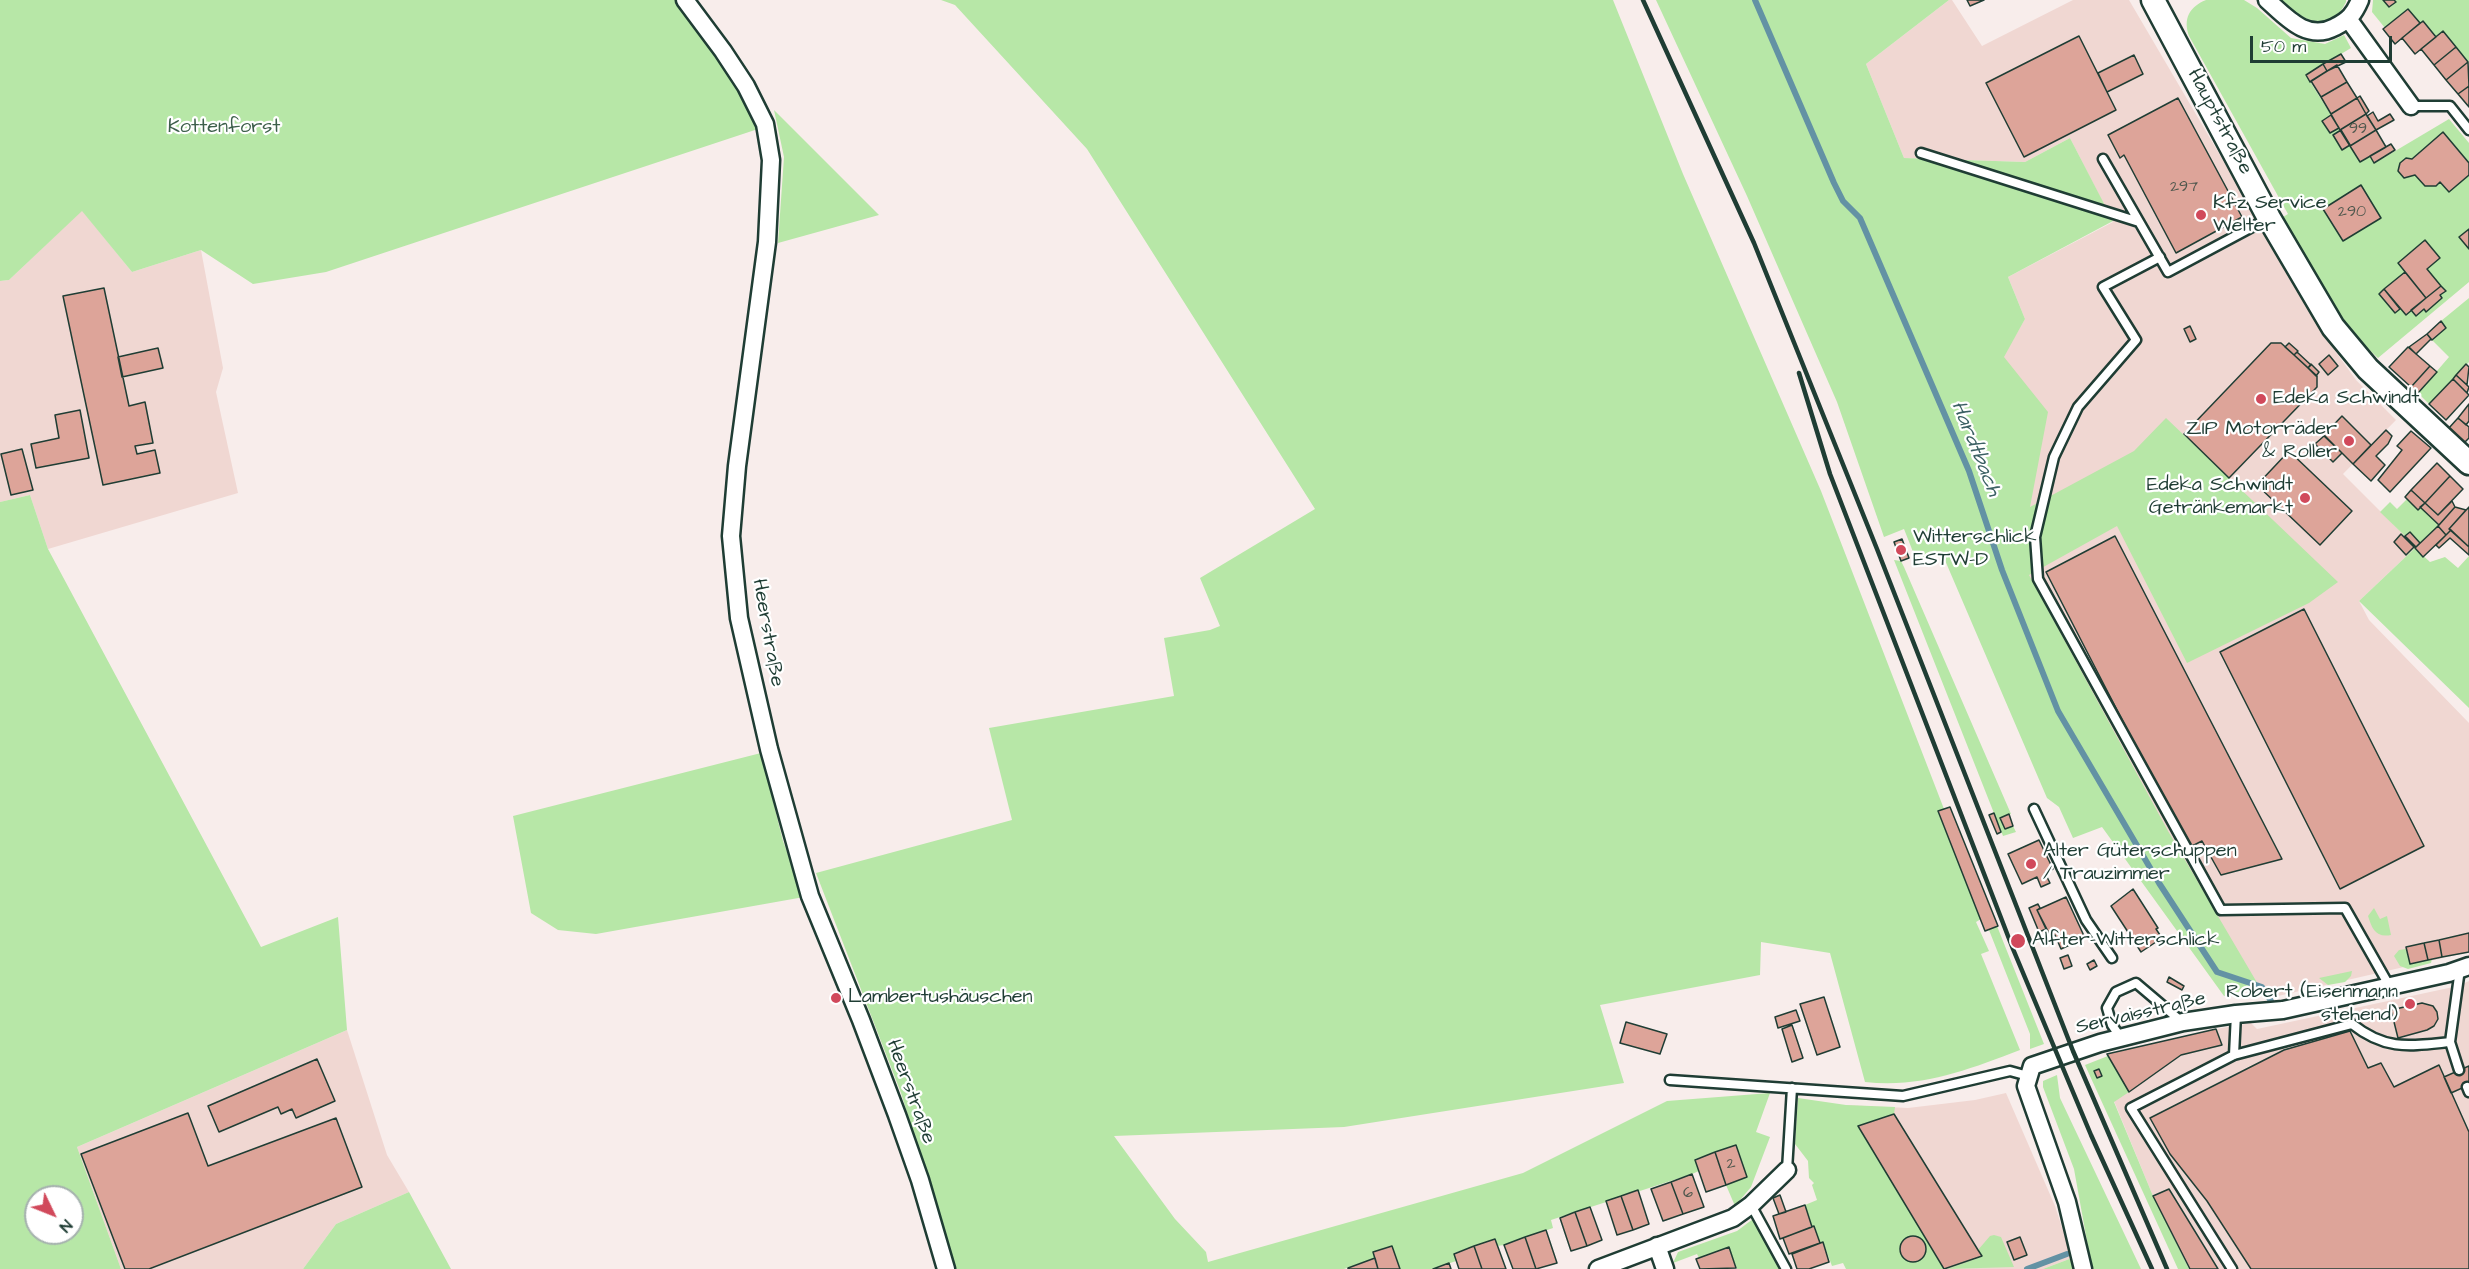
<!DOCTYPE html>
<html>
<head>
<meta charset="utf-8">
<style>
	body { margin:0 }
	#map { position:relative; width:2469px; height:1269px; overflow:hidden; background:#f8edeb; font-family:"Architects Daughter",sans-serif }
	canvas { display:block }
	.north { position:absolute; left:24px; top:1185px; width:60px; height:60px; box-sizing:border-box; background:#fff; border:2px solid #a5b1ae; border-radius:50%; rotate:133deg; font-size:16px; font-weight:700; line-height:24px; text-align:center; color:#1f3d34 }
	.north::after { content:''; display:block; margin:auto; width:21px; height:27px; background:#d1495b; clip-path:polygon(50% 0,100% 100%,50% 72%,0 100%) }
	.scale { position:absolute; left:2250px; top:36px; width:142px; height:27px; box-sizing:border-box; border:3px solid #1f3d34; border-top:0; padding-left:8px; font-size:18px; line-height:21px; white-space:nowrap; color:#1f3d34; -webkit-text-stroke:4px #fff; paint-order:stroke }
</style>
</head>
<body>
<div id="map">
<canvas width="2469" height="1269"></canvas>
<div class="north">N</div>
<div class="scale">50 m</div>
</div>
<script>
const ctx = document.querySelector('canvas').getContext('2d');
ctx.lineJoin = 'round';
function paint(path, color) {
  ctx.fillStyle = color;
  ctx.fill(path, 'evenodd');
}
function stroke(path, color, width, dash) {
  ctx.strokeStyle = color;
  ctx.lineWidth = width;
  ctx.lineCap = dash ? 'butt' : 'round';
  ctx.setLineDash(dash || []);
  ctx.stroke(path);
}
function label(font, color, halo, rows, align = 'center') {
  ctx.font = font + ' "Architects Daughter",sans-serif';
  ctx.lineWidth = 4.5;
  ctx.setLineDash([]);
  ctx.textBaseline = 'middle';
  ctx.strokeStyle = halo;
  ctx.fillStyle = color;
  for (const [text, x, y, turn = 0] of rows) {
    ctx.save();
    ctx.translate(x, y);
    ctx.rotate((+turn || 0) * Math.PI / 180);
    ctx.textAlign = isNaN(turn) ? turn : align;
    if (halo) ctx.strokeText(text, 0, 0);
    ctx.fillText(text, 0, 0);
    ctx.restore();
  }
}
paint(new Path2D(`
	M1949,0H1952L1982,46L2073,0H2129L2333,348L2356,380L2396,420L2343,474L2416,547L2359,601L2369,620L2469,723V952L2265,999L2211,958L2013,639L2003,357L2025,319L2008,277L2113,222L2070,138L2025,162L1904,158L1866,64Z
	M82,210L132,272L201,250L223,368L216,392L238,493L48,549L30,495L0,502V281L9,280Z
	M2469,981V1269H2190L2153,1196L2114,1101L2129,1091L2107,1054L2216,1029L2251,1023L2257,1029L2458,986Z
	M347,1030L387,1155L409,1192L336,1224L303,1269H121L77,1147Z
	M2006,1093L2055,1206L2072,1258L2043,1269H1898L1846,1105L1908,1108L1975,1100Z`), '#f0d7d2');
paint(new Path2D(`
	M0,0H679L729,74L758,129L326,272L253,284L201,250L132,272L82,211L9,280L0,281Z
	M941,0H1613L1683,174L1821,491L1944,809L1938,812L1981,919L1976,922L1989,951L1981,954L2020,1050C1967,1070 1923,1088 1865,1082L1830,953L1761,942L1760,975L1600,1005L1624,1083L1344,1127L1114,1136L1175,1219L1206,1252L1208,1262L1523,1173L1667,1101L1770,1093L1756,1132L1770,1137L1751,1187L1735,1206L1726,1185L1747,1177L1736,1146L1695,1159L1699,1171L1692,1174L1551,1220L1553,1228L1504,1245L1497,1246L1495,1239L1454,1253L1456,1261L1433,1269H1400L1392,1246L1373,1252L1375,1258L1344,1269H955L901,1093L816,873L1012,820L989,728L1174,696L1164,638L1210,630L1220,626L1200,578L1315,509L1087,149L955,5Z
	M1656,0H1949L1866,64L1904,158L2025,162L2070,138L2113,221L2008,277L2025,319L2004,357L2048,412L2030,507L2134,451L2166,418L2338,582L2309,603L2187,663L2117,526L2029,575L2168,831L2259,986L2224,996L2102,827L2073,838L2059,807L2047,798L1941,551L1917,562L1904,529L1884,537L1837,402L1747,196Z
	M2206,0H2244L2257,8L2291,38L2325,44L2344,35L2351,48L2306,75L2331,115L2323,121L2330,133L2339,128L2342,150L2350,145L2360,162L2370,156L2375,163L2449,119L2469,143V282L2378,358C2335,319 2311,267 2283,217L2288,214L2189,36C2183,19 2189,7 2206,0Z
	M2279,0H2346V2C2329,38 2301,18 2279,0Z
	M2373,0H2469V63L2443,32L2436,37L2423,21L2420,23L2408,9L2385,28L2372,12Z
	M774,110L879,215L778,243L784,157Z
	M2469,298V362L2429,404L2418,393L2449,357L2432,340L2446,328L2441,321Z
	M30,495L48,549L261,947L338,917L347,1030L77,1147L121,1269H0V502ZM36,1197H72V1233H36Z
	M2407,499L2418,509L2420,507L2439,525L2420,543L2410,533L2405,536L2380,512L2390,502L2397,509Z
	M2415,548L2430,562L2445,557L2458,568L2469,556V708L2359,601Z
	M1894,560L1901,561L1904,567L2011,814L2000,818L2005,829L2013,826L2016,832L2003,836Z
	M761,753L783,841L804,897L596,934L558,930L531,913L513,816Z
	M2374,908L2380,919L2387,916L2391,935C2376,938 2372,929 2368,916Z
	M1997,926L2044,1044L2030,1049V1034L1989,930Z
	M2406,949L2410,964L2432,959L2431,963L2408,969L2400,966L2394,956L2399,950Z
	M2352,971L2351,976L2345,982L2328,985L2319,978Z
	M2108,1056L2129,1092L2114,1102L2153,1196L2189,1269H2178L2085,1065Z
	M2057,1075L2060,1098L2141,1269H2092L2074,1169L2043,1087V1081Z
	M1798,1098L1846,1105L1895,1107L1894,1114L1859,1127L1944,1269H1846L1843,1263L1832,1266L1823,1242L1820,1243L1815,1227H1812L1805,1205L1817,1200L1812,1185L1814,1183L1809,1178L1808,1161L1795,1144Z
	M409,1192L451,1269H303L336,1224Z
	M1753,1219L1780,1269H1737L1729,1247L1699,1258L1697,1254L1673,1263L1678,1252L1737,1231Z
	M1994,1235L2001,1237L2014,1267L1947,1269L1981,1257L1978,1250L1990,1236Z
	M2072,1258L2074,1269H2043Z`), '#b7e7a7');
stroke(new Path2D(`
	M1755,0L1834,183L1843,201L1860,218L1969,471L2002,570L2058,711L2159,883L2217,972L2262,987L2271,1001
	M2027,1269L2067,1254`), '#6392a4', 6);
const building = new Path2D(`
	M1967,0H1984L1970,6Z
	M2383,0H2394L2396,2L2389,7Z
	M2408,9L2420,23L2395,44L2383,29Z
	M2423,21L2436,37L2415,54L2402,38Z
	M2443,31L2456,47L2434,65L2421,49Z
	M2079,36L2116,110L2024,157L1986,83Z
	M2456,47L2468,62L2446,80L2434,65Z
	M2341,54L2346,62L2327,71L2323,64Z
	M2134,55L2143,74L2107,92L2098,73Z
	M2468,62L2469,86L2458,94L2446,80Z
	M2323,64L2327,71L2310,82L2306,75Z
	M2337,65L2347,82L2321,97L2311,81Z
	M2347,82L2357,98L2331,114L2321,97Z
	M2469,86V107L2458,94Z
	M2360,96L2369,111L2366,114L2357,98Z
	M2178,98L2242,217L2176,253L2124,155L2120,158L2108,135Z
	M2357,98L2366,114L2340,130L2331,114Z
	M2373,112L2378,121L2390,114L2394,120L2376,130L2367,116Z
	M2366,114L2376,130L2350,146L2340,130Z
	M2331,115L2339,128L2330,133L2322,121Z
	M2341,130L2350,145L2342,150L2333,135Z
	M2376,130L2386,147L2360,162L2350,146Z
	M2443,132L2469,163V175L2449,192L2440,182L2436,186H2425L2415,175L2404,178L2398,171L2400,163L2406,158L2412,159Z
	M2391,144L2395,150L2374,163L2370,156Z
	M2361,185L2381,218L2343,241L2323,209Z
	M2469,229V249L2459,237Z
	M2425,240L2440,258L2427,269L2441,286L2426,298L2398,263Z
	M2405,272L2426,298L2406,315L2384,289Z
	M2441,286L2446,291L2440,295L2442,298L2426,312L2424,309L2416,316L2411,310Z
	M104,288L129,406L145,402L153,443L135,446L137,454L155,450L160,473L103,485L63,296Z
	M2384,289L2400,309L2395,313L2379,294Z
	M2441,321L2446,328L2432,340L2427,334Z
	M2190,326L2196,339L2190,342L2184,329Z
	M2427,334L2431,339L2416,354L2409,347Z
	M2271,343H2281L2317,376V387L2229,478L2184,434Z
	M2289,343L2298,351L2294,355L2285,347Z
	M2408,347L2430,366L2411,387L2389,367Z
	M158,348L163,368L122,377L118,357Z
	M2297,352L2311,365L2308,368L2294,355Z
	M2329,355L2338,366L2328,375L2319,364Z
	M2311,364L2319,372L2316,376L2308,368Z
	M2466,364L2469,367L2467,385L2456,375Z
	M2430,366L2437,372L2418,393L2411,387Z
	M2456,375L2469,387L2467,393L2453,379Z
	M2453,379L2469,395L2446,420L2429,404Z
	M2469,404V421L2466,425L2458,418Z
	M80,410L89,458L36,468L31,444L59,438L55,415Z
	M2342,416L2371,445L2353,464L2324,435Z
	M2458,418L2469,427V438L2464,443L2448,429Z
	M2386,430L2392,436L2388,444L2376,456L2385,465L2371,481L2353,464Z
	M2411,431L2431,448L2390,492L2378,480L2402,450L2397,446Z
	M2324,436L2342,453L2333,462L2315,444Z
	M22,449L33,490L11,495L1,454Z
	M2289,451L2352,511L2320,545L2257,485Z
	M2437,463L2450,476L2425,503L2411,490Z
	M2450,476L2463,489L2438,515L2425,503Z
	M2411,490L2425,503L2418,510L2405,497Z
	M2452,501L2455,507L2439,525L2420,507L2425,503L2438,515Z
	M2455,507L2466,510L2449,529L2451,530L2446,535L2438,526Z
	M2469,507V547L2449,529Z
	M2438,526L2446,535L2423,557L2415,548Z
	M2451,530L2469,547V555L2450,538L2439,548L2436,545Z
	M2410,532L2420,543L2416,547L2405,536Z
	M2401,534L2414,547L2406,555L2394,542Z
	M2115,536L2282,859L2221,875L2202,841L2188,848L2046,572Z
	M1902,539L1909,558L1901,561L1894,542Z
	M2304,609L2424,846L2340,889L2220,652Z
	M1950,807L1998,926L1985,931L1938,811Z
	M1994,813L2001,832L1997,834L1989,815Z
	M2009,814L2013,826L2005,829L2000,818Z
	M2039,840L2053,869L2045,873L2050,883L2041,887L2037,877L2022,884L2008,854Z
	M2133,889L2158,928L2156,929L2162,938L2141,952L2111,906Z
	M2066,897L2085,938L2061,949L2055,935L2051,937L2037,910Z
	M2038,904L2040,908L2037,910L2046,929L2039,932L2029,908Z
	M2469,933V952L2442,957L2439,940Z
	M2439,940L2442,957L2428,960L2424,943Z
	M2424,943L2428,960L2410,964L2406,947Z
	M2068,955L2072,966L2064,969L2060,958Z
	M2094,960L2097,966L2090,970L2087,964Z
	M2169,977L2184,986L2182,990L2167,982Z
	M1824,997L1840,1047L1817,1055L1800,1004Z
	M2422,1003L2433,1006L2437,1012L2438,1019L2434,1026L2427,1030L2398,1038L2391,1010Z
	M1796,1010L1800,1021L1778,1028L1775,1017Z
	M1626,1022L1667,1034L1660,1054L1620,1043Z
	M1792,1025L1803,1058L1792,1062L1782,1029Z
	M2216,1029L2222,1045L2181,1055L2129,1092L2107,1054Z
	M2350,1031L2368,1068L2381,1063L2394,1087L2439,1065L2469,1132V1269H2251L2207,1201L2170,1154L2150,1118L2284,1050Z
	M317,1059L335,1101L296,1118L292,1109L281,1114L278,1107L219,1132L208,1106Z
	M2469,1066V1085L2451,1093L2444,1077Z
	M2099,1069L2102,1076L2097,1078L2094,1071Z
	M188,1113L208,1166L336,1118L362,1187L149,1269H125L81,1154Z
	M1894,1114L1978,1250L1982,1256L1944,1269L1858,1126Z
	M1736,1145L1747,1177L1726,1185L1715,1152Z
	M1715,1152L1726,1185L1706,1192L1695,1160Z
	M1692,1174L1704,1207L1683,1214L1671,1182Z
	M1671,1182L1683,1214L1663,1221L1651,1189Z
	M2169,1189L2218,1269H2190L2153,1196Z
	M1638,1190L1649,1224L1633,1230L1621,1196Z
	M1780,1195L1786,1212L1779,1214L1773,1198Z
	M1621,1196L1633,1230L1617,1235L1606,1201Z
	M1805,1205L1812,1227L1780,1239L1773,1216Z
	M1590,1207L1602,1240L1587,1246L1575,1212Z
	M1575,1212L1587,1246L1571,1251L1560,1218Z
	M1814,1226L1820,1243L1789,1254L1783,1238Z
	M1546,1230L1557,1263L1536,1269L1525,1237Z
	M1900 1249a13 13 0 1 1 26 0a13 13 0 1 1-26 0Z
	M1525,1237L1536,1269H1513L1504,1245Z
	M2020,1237L2027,1255L2014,1260L2007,1242Z
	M1495,1239L1506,1269H1482L1474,1246Z
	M1823,1242L1829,1262L1809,1269H1797L1792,1254Z
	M1392,1246L1400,1269H1378L1373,1252Z
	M1474,1246L1482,1269H1459L1454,1254Z
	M1729,1247L1736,1268L1700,1269L1696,1259Z
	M1375,1258L1378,1269H1348V1268Z
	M1449,1263L1451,1269H1433Z`);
paint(building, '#dda499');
stroke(building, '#1f3d34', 1.5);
const lane = new Path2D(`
	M2411,106H2450L2469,130
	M1921,153L2139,222
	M2103,159L2168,272L2269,218
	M2160,257L2103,287L2136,340L2078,407L2054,457L2035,537L2038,579L2221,910L2345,908L2390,987
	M2034,809L2086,920L2112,958
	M2121,1038L2112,1025L2107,1008L2116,992L2136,983L2182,1022
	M2234,1055L2236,1014
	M2459,1070L2450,1042L2460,969
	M1670,1080L1903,1096L2010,1071L2028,1076
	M2467,1087L2469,1092
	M1787,1170L1792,1088
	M1751,1205L1786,1269
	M2232,1269L2131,1108L2234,1055L2352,1024C2386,1051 2410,1046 2450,1042`);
const street = new Path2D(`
	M685,0L723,51L746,86L765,124L771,160L767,242L737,466L731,536L739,618L769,749L810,896L861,1020L897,1115L920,1180L946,1269
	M2267,0C2286,17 2307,42 2335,27C2349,20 2354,14 2360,0
	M2349,20L2411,106
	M1657,1246L1665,1269
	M1598,1269L1733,1218L1751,1205L1787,1170
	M2083,1269L2067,1202L2026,1086L2032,1066L2100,1043L2183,1022L2236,1014L2283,1010L2449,973L2469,966`);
const secondary = new Path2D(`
	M2153,0L2269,218L2333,327L2368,369L2469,463`);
stroke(lane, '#1f3d34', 13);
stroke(street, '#1f3d34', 21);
stroke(secondary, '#1f3d34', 27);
stroke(lane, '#fff', 8);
stroke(street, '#fff', 16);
stroke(secondary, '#fff', 22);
stroke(new Path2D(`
	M1643,0L1754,243L1877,549L2073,1051L2167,1269
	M1799,373L1830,474L2013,949L2091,1135L2152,1269`), '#1f3d34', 4.5);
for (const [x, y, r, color] of [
	[2201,215,6,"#d1495b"],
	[2261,399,6,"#d1495b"],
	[2349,441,6,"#d1495b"],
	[2305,498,6,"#d1495b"],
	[1901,550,6,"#d1495b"],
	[2031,864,6,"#d1495b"],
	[2018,941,8,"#d1495b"],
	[836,998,6,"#d1495b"],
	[2410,1004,6,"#d1495b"]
]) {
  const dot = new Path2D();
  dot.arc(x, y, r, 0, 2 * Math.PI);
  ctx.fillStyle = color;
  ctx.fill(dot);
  stroke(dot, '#fff', 2);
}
label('16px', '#4e574d', null, [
	["99",2358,130],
	["297",2184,188],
	["290",2352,213],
	["2",1731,1165],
	["6",1688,1194]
]);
label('20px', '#1f3d34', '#fff', [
	["Hauptstraße",2219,122,62],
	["Heerstraße",767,633,80],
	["Servaisstraße",2141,1014,-13],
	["Heerstraße",910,1092,70]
]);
label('20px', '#3d5f4b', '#fff', [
	["Kottenforst",224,128]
]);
label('20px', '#1f3d34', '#fff', [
	["Kfz Service",2213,204],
	["Welter",2213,227],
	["Edeka Schwindt",2273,399],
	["ZIP Motorräder",2337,430,"right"],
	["& Roller",2337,453,"right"],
	["Edeka Schwindt",2293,486,"right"],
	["Getränkemarkt",2293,509,"right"],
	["Witterschlick",1913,538],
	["ESTW-D",1913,561],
	["Alter Güterschuppen",2043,852],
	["/ Trauzimmer",2043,875],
	["Alfter-Witterschlick",2032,941],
	["Robert (Eisenmann",2398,993,"right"],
	["stehend)",2398,1016,"right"],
	["Lambertushäuschen",848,998]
], 'left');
label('italic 21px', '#3b6063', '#fff', [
	["Hardtbach",1975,449,68]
]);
</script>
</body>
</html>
